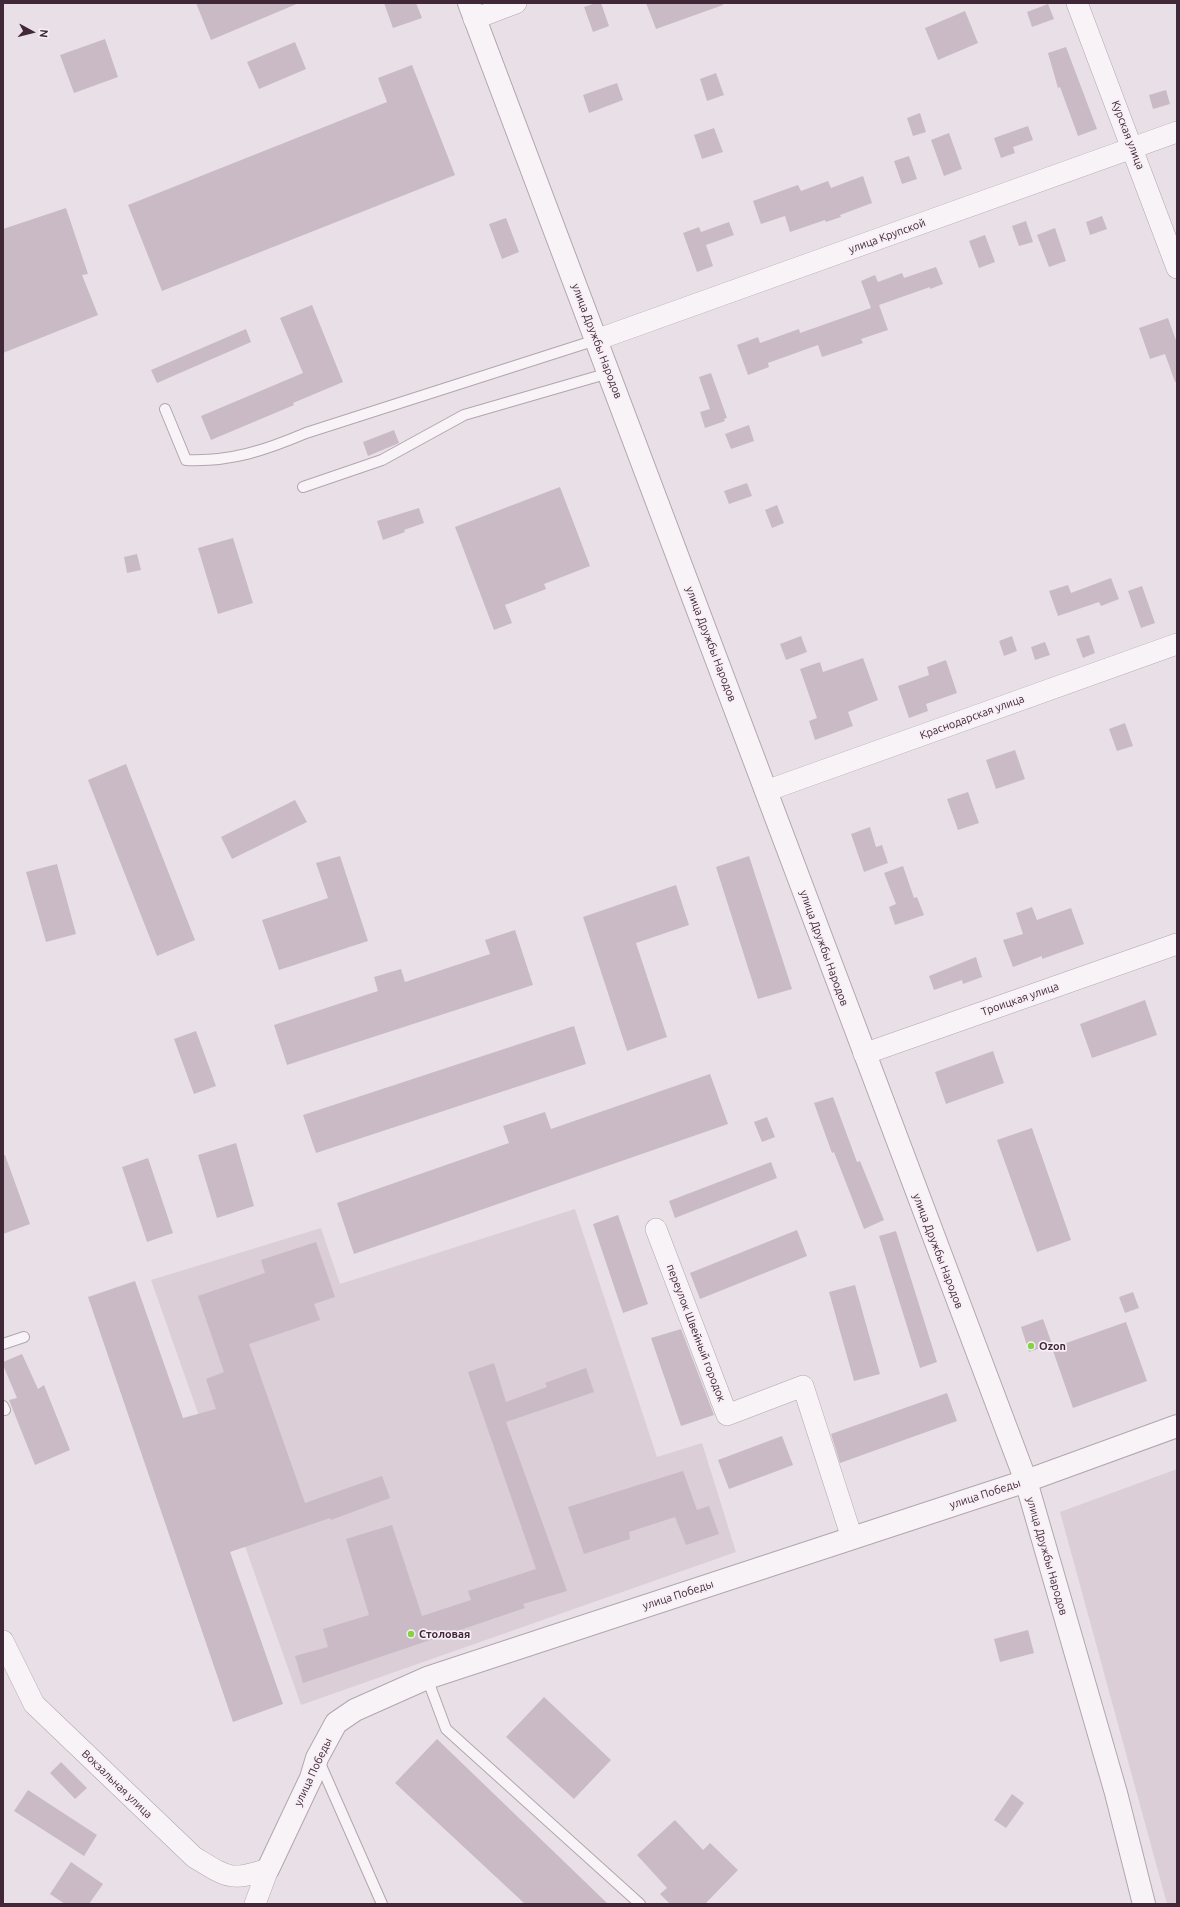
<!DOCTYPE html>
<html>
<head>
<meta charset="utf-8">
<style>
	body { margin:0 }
	#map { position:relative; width:1180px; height:1907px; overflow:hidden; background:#e9e0e7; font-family:Ubuntu,sans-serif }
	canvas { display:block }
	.frame { position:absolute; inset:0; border:4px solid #412839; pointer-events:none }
	.north { position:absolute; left:12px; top:12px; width:40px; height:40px; -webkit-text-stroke:3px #f7eff5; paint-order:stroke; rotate:97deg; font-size:11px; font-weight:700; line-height:16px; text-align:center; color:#412839 }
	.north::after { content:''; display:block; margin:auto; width:14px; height:18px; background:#412839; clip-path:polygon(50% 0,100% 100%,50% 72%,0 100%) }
</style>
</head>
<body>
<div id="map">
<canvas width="1180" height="1907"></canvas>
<div class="frame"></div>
<div class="north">N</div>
</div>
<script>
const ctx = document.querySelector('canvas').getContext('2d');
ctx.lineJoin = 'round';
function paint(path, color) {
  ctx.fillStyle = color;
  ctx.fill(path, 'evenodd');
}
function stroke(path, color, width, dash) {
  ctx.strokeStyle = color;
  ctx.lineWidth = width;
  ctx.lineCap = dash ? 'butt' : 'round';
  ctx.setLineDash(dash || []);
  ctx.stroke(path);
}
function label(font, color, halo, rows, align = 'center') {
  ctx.font = font + ' Ubuntu,sans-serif';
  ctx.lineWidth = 3.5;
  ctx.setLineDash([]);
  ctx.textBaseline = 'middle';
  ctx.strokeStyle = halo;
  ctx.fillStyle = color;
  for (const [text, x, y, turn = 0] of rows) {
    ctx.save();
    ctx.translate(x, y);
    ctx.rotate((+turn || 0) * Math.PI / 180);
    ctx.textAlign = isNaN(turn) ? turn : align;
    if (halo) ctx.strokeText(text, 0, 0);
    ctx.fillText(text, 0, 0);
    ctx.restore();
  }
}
paint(new Path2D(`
	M575,1209L657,1457L702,1443L736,1552L301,1705L151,1280L321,1228L340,1284Z
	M1177,1469V1904H1167L1060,1512Z`), '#dbced7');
paint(new Path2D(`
	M196,3H299L211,40Z
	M384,3H416L422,18L393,28Z
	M596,3H601L609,26L593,32L584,7Z
	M646,3H723V5L656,29Z
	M1048,4L1054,19L1032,27L1027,12Z
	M965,11L978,43L938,60L925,28Z
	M105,39L118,77L74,93L60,55Z
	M295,42L306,69L259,89L247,62Z
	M1066,47L1097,129L1078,136L1060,87L1058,88L1048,53Z
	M412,65L455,175L162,291L128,205L387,102L378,78Z
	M716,73L724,95L707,101L700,79Z
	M617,83L623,100L589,113L583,95Z
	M1166,90L1170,104L1153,109L1149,95Z
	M920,113L926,132L913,136L907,118Z
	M1028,126L1033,140L1013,147L1015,153L1001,158L994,138Z
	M714,128L723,152L702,159L694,135Z
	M949,133L962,169L944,176L931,140Z
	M909,156L917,179L902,184L894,161Z
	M863,176L872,203L840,215L841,217L826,222L825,220L790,232L785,216L761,224L753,201L798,185L801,191L828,181L831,188Z
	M66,208L88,274L82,275L98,315L3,353V229Z
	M1102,216L1107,229L1090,235L1086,222Z
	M506,218L519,252L502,259L489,224Z
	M1026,221L1033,242L1019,246L1012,226Z
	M729,222L734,235L706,245L713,266L697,272L683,233L699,227L701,232Z
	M1055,228L1066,261L1049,267L1037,235Z
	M985,235L995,262L979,268L969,241Z
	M936,267L943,284L930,289V287L879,305L888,330L861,339L863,343L822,357L818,345L768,363L769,367L748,375L737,345L758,337L760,343L799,329L800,333L871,308L861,281L875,275L878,282L902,273L904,278Z
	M312,305L343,382L293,403L294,405L211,440L201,416L303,373L280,318Z
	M1168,318L1177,343V381L1175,382L1165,354L1150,359L1139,328Z
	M246,329L251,342L157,383L151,370Z
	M711,373L727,418L724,419L725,421L705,428L700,412L710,409L699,377Z
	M749,425L754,441L731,449L725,434Z
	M394,430L399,443L368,456L363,442Z
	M747,483L752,496L729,504L724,491Z
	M560,487L590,566L544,584L546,589L505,605L512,623L494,630L455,527Z
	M777,505L784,523L772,528L765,510Z
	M419,508L424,523L404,530L405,532L383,540L377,521Z
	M233,538L253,603L218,614L198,548Z
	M137,554L141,570L127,573L124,557Z
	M1111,578L1119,599L1101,606L1099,602L1058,616L1049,591L1068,585L1071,593Z
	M1142,586L1155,623L1141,628L1128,591Z
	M1089,635L1095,653L1083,658L1076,639Z
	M801,636L807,652L786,660L780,644Z
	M1012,636L1017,651L1004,656L999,641Z
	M1045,642L1050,655L1035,660L1031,647Z
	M863,658L878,700L848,712L853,726L815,740L809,721L817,718L800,669L820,662L823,672Z
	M946,660L957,693L926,704L928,711L909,718L898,686L929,675L927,667Z
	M1125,723L1133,746L1117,751L1109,729Z
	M1015,750L1025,779L996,789L986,760Z
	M126,764L195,940L157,956L88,780Z
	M968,792L979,823L958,830L947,799Z
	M295,800L307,822L232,859L221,837Z
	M870,827L876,847L882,845L888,863L864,872L851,834Z
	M340,856L368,941L279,970L262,920L328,898L316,863Z
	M749,856L792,989L758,999L716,867Z
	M57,864L76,934L46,942L26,872Z
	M903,866L914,898L917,897L924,915L895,925L889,907L896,904L884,873Z
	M676,885L689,925L636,943L667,1037L627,1051L583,917Z
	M1032,907L1037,920L1071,908L1084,944L1042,959V956L1013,967L1003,940L1023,934L1016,913Z
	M515,930L533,985L287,1065L274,1025L378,991L374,977L401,969L405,982L490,954L485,940Z
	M976,957L982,977L963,984L962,980L934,990L929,976Z
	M1145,1000L1157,1035L1092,1058L1080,1024Z
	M574,1026L586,1064L316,1153L303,1115Z
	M196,1031L216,1086L194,1094L174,1039Z
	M993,1051L1004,1083L946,1104L935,1072Z
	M710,1074L728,1124L354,1254L337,1203L509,1143L503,1126L545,1112L551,1129Z
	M833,1097L857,1162L860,1161L884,1220L864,1229L834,1152L832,1153L814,1103Z
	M767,1117L775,1137L762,1142L754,1122Z
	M1032,1128L1071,1240L1037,1252L997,1140Z
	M236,1143L254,1206L217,1218L198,1155Z
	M3,1155H5L30,1224L3,1234Z
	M148,1158L173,1233L147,1242L122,1167Z
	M771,1162L777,1178L675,1218L669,1201Z
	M618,1215L648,1304L623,1313L593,1224Z
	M797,1230L807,1256L700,1299L690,1273Z
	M896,1231L937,1362L920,1368L879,1236Z
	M316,1242L335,1297L314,1304L320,1320L249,1344L305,1503L382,1476L390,1498L331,1520L330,1518L230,1552L283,1704L233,1722L88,1297L135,1281L183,1418L216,1409L206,1379L224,1372L198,1296L265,1273L261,1260Z
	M855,1285L880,1374L854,1381L829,1292Z
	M1133,1292L1139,1308L1125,1313L1119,1297Z
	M1043,1319L1052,1344L1029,1352L1021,1327Z
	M1126,1322L1147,1381L1073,1408L1052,1348Z
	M681,1329L714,1415L681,1426L651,1338Z
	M22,1354L38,1389L44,1385L70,1450L35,1465L9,1400L17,1398L3,1365V1362Z
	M494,1363L506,1402L547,1387L545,1383L586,1368L594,1392L506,1422L567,1591L523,1604L525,1608L303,1683L295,1656L328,1647L323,1629L369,1615L346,1539L392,1525L422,1616L471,1600L468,1591L536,1569L468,1372Z
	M947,1393L957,1421L840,1463L831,1434Z
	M782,1436L793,1465L729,1489L718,1460Z
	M683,1471L697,1510L709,1506L719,1534L686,1545L675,1517L629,1532L630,1539L584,1554L568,1507Z
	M1028,1630L1034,1653L1000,1662L994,1639Z
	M544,1697L611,1760L574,1799L506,1737Z
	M437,1739L608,1904H525L395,1783Z
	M61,1762L87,1788L75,1799L50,1773Z
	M28,1790L97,1835L84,1856L14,1811Z
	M1012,1794L1024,1803L1006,1828L994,1820Z
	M675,1820L703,1850L710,1843L738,1870L705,1904H670L660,1894L667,1888L637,1855Z
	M71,1862L103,1884L89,1904H65L50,1894Z`), '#c9bac5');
const service = new Path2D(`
	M165,409L186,460C231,462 266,450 306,433L596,340
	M303,487L382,460L464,415L609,373
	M3,1344L24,1337
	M3,1406L5,1410
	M427,1678L446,1729L640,1904
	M319,1761L382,1904`);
const minor = new Path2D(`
	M1077,3L1177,268
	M474,19L516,3
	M596,340L1177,132
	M766,791L1177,644
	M864,1054L1177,944
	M656,1229L727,1415L803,1386L852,1538
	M3,1641L34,1704L194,1857C227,1877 230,1882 268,1869
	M255,1904L268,1869`);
const tertiary = new Path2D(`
	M469,3L1026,1481L1116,1793L1144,1904
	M268,1869L311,1778L317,1758L336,1723L355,1710L427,1678L1026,1481L1177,1426`);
stroke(service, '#b3a5af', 12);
stroke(minor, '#b3a5af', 22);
stroke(tertiary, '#b3a5af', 24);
stroke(service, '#f7f3f6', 10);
stroke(minor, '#f7f3f6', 21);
stroke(tertiary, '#f7f3f6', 22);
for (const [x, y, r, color] of [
	[1031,1346,4,"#85d340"],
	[411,1634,4,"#85d340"]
]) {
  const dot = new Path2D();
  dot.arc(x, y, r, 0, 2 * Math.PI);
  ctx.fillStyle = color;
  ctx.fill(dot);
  stroke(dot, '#f7eff5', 1.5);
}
label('11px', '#412839', '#f7eff5', [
	["Курская улица",1128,135,69],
	["улица Крупской",887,236,-20],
	["улица Дружбы Народов",597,341,69],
	["улица Дружбы Народов",711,644,69],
	["Краснодарская улица",972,717,-20],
	["улица Дружбы Народов",824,948,70],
	["Троицкая улица",1020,999,-19],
	["улица Дружбы Народов",938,1251,69],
	["переулок Швейный городок",696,1333,69],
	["улица Победы",985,1494,-18],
	["улица Дружбы Народов",1047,1556,74],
	["улица Победы",678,1595,-18],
	["улица Победы",313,1772,-65],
	["Вокзальная улица",117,1784,44]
]);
label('bold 11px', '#412839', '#f7eff5', [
	["Ozon",1039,1346],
	["Столовая",419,1634]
], 'left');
</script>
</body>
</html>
